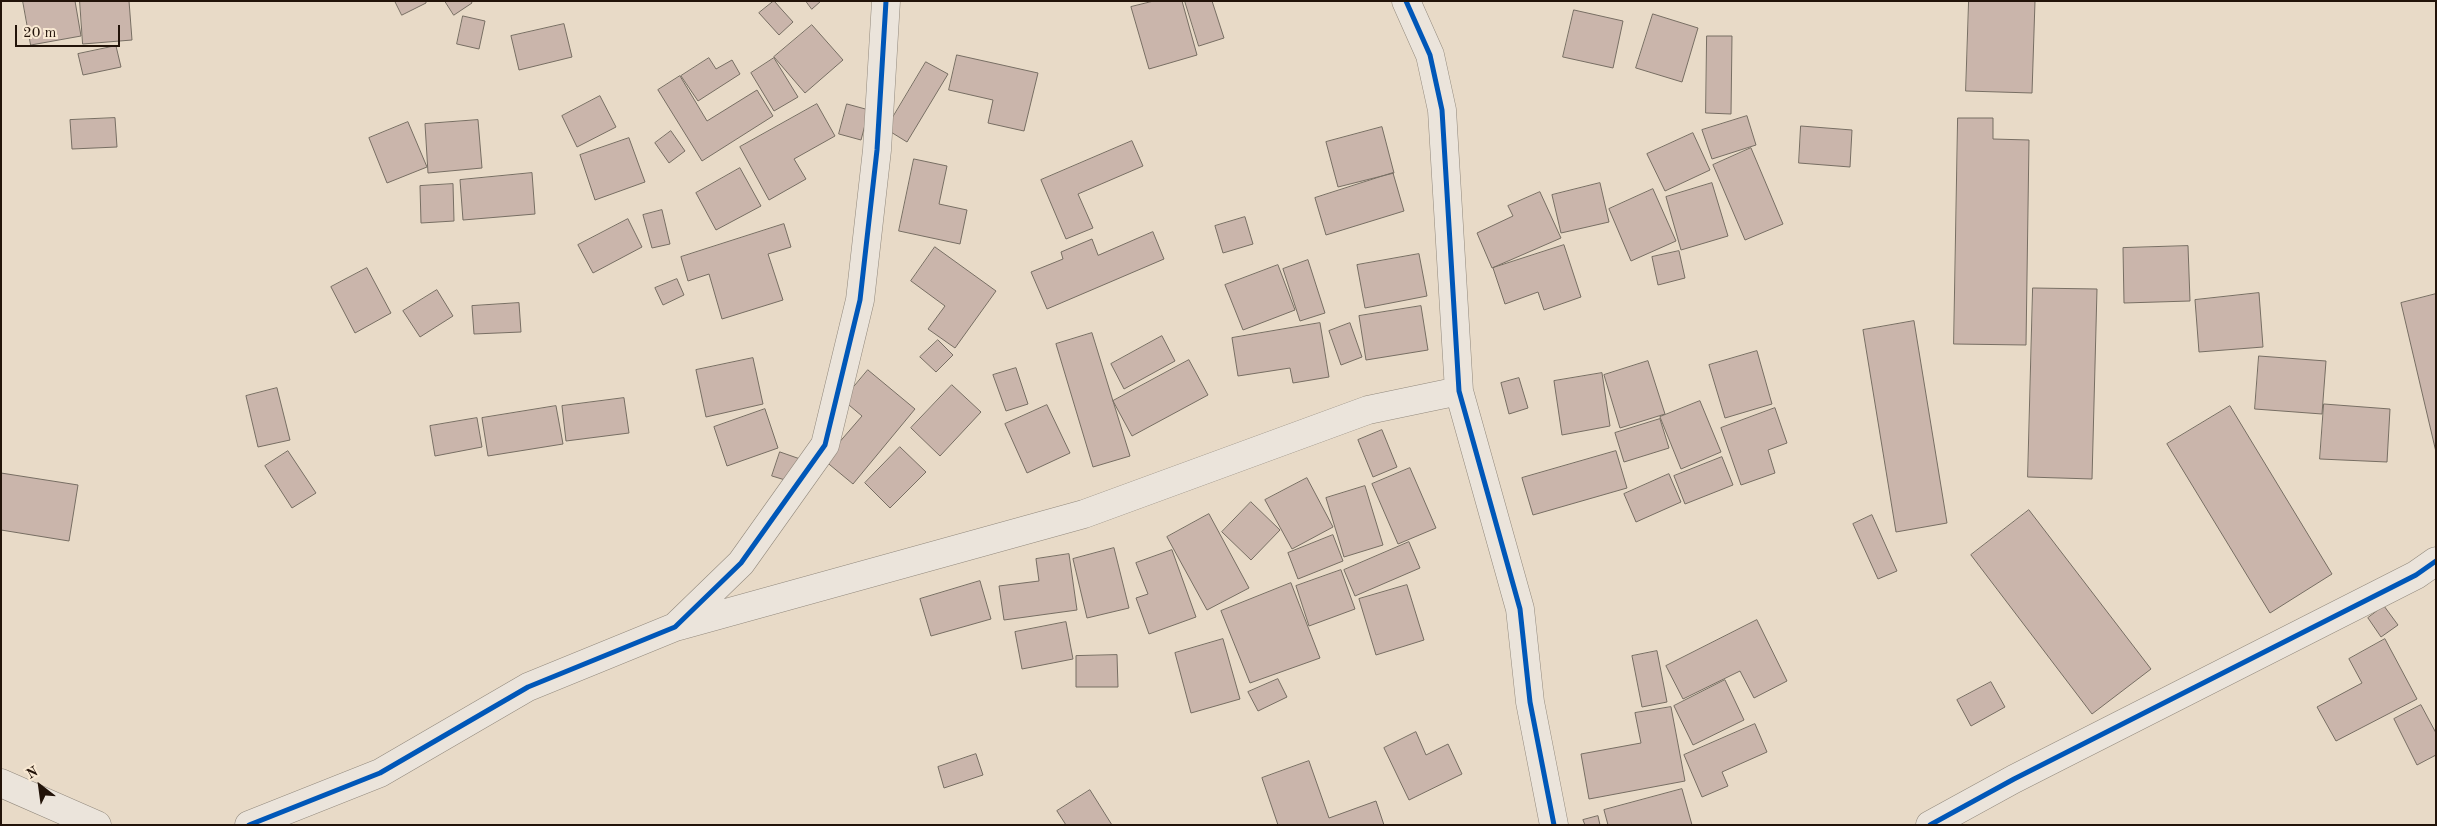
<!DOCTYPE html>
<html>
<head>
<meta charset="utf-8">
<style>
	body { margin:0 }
	#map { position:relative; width:2437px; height:826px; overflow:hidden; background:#e8dac7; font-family:"Old Standard TT",serif }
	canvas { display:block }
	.frame { position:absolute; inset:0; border:2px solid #221309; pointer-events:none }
	.north { position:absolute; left:15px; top:761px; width:50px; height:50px; -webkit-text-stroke:4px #f8e8d2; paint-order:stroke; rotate:330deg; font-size:14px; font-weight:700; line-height:20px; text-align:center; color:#221309 }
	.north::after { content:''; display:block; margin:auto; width:18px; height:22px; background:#221309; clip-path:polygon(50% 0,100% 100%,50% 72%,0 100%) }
	.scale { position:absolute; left:15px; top:25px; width:105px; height:22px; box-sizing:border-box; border:2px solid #221309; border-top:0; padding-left:6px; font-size:15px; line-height:18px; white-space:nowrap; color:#221309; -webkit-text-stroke:4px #f8e8d2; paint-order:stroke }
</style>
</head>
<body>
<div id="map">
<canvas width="2437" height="826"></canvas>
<div class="frame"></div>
<div class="north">N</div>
<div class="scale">20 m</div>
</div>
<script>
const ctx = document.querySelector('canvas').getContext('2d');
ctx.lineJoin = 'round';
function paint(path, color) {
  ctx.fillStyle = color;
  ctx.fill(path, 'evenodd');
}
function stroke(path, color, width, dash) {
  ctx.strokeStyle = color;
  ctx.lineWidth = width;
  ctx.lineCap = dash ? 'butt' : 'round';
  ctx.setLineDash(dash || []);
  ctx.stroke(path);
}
const building = new Path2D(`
	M23,1H75L81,36L31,45Z
	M80,1H129L132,40L83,44Z
	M395,1H426V3L402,15Z
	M445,1H471L472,3L454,15Z
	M774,1L793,22L779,35L759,13Z
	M806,1H821L812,9Z
	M1154,1H1182L1197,55L1149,69L1131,7Z
	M1185,1H1212L1224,38L1199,46Z
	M1969,1H2035L2032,93L1966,91Z
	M1574,10L1623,21L1613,68L1563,57Z
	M1653,14L1698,28L1682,82L1636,68Z
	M463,16L485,21L479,49L457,44Z
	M564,24L572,57L519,70L511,36Z
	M812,25L843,60L805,93L774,57Z
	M1707,36H1732L1731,114L1706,113Z
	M116,46L121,67L83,75L78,54Z
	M957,55L1038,73L1024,131L988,123L993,100L949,90Z
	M709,58L716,69L732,60L740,74L698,101L681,76Z
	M774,58L798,97L774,111L751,73Z
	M926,62L948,74L907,142L886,129Z
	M680,76L707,121L757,90L773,116L702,161L658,90Z
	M600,96L616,127L577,147L562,116Z
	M817,104L835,136L794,159L806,179L769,200L740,147Z
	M847,104L869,110L861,140L839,134Z
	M1747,116L1756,145L1712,159L1702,130Z
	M115,118L117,147L72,149L70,120Z
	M1958,118H1993V139L2029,140L2026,345L1954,344Z
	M478,120L482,168L428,173L425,124Z
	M408,122L427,167L387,183L369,138Z
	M1801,126L1852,130L1850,167L1799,163Z
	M1382,127L1394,173L1338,187L1326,142Z
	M671,131L685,151L669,163L655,143Z
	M1693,133L1710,170L1665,191L1647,154Z
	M629,138L645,182L595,200L580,155Z
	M1132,141L1143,166L1078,194L1093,228L1066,239L1041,180Z
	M1751,148L1783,224L1745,240L1713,165Z
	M914,159L947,166L939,204L967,210L960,244L899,231Z
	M740,168L761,206L716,230L696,193Z
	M532,173L535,214L463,220L460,180Z
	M1393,173L1404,211L1326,235L1315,198Z
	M1600,183L1609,222L1561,233L1552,195Z
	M1712,183L1728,236L1681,250L1666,197Z
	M453,184L454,221L421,223L420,186Z
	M1653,189L1676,241L1631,261L1609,209Z
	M1540,192L1561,238L1492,268L1477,233L1513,216L1508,206Z
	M662,210L670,244L652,248L643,215Z
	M1245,217L1253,244L1223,253L1215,226Z
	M628,219L642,247L593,273L578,245Z
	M784,224L791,247L768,254L783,300L722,319L709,274L688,281L681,257Z
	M1153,232L1164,259L1047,309L1031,272L1063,259L1061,252L1092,239L1098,255Z
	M1564,245L1581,297L1544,310L1538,292L1505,304L1493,268Z
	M2188,246L2190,301L2124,303L2123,248Z
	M935,247L996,291L955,348L928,329L945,306L911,281Z
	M1679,251L1685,278L1658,285L1652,257Z
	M1419,254L1427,296L1365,308L1357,265Z
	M1308,260L1325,313L1300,321L1283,269Z
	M1278,265L1295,310L1243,330L1225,285Z
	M367,268L391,313L355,333L331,287Z
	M677,279L684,295L663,305L655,288Z
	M2033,288L2097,289L2092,479L2028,477Z
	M437,290L453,316L420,337L403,311Z
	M2259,293L2263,347L2199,352L2195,300Z
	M2436,294V452L2401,303Z
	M519,303L521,332L474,334L472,306Z
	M1421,306L1428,350L1366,360L1359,316Z
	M1914,321L1947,523L1896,532L1863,330Z
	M1320,323L1329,377L1293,383L1290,368L1238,376L1232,338Z
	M1350,323L1362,357L1341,365L1329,331Z
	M1092,333L1130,456L1093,467L1056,344Z
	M1162,336L1175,361L1124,389L1111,364Z
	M938,340L953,355L936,372L920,357Z
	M1757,351L1772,404L1725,418L1709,365Z
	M2259,356L2326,361L2322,414L2255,409Z
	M753,358L763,404L706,417L696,370Z
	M1189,360L1208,395L1132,436L1113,401Z
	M1648,361L1665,414L1620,428L1604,375Z
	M1016,368L1028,404L1006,411L993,375Z
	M868,370L915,409L853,484L824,460L862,416L843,400Z
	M1602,373L1610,426L1562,435L1554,381Z
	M1519,378L1528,408L1509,414L1501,383Z
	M952,385L981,412L940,456L911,428Z
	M277,388L290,440L258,447L246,396Z
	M624,398L629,433L566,441L562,406Z
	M1700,401L1721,452L1681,469L1660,417Z
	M2324,404L2390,409L2387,462L2320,459Z
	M1047,405L1070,453L1027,473L1005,424Z
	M556,406L563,444L488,456L482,418Z
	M2230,406L2332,574L2270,613L2167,444Z
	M1775,408L1787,443L1768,450L1775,473L1741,485L1721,428Z
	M765,409L778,448L727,466L714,427Z
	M477,418L482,447L435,456L430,426Z
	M1660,419L1669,448L1624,462L1615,433Z
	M1382,430L1397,467L1373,477L1358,440Z
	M900,447L926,472L890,508L865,483Z
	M288,451L316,493L292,508L265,466Z
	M1616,451L1627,488L1533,515L1522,478Z
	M780,452L803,460L795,483L772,476Z
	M1722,457L1733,485L1685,504L1674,476Z
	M1410,468L1436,528L1398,544L1372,484Z
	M1,473L78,485L69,541L1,530Z
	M1669,474L1681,502L1636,522L1624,494Z
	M1307,478L1333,527L1292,549L1265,500Z
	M1365,486L1383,545L1344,557L1326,498Z
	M1251,502L1280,530L1251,560L1222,532Z
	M2029,510L2151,669L2092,714L1971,555Z
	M1209,514L1249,588L1207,610L1167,537Z
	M1872,515L1897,571L1878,579L1853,524Z
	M1333,535L1343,561L1298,579L1288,553Z
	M1409,542L1420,568L1355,596L1344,570Z
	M1114,548L1129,608L1087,618L1073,559Z
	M1172,550L1196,617L1149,634L1136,598L1148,594L1136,563Z
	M1069,554L1077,610L1004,620L999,586L1039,581L1036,559Z
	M1341,570L1355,609L1309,626L1296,586Z
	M980,581L991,619L931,636L920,599Z
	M1291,583L1320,658L1250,683L1221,611Z
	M1407,585L1424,640L1376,655L1359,599Z
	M2384,606L2398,625L2381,637L2368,618Z
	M1757,620L1787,681L1754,698L1740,671L1683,699L1666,666Z
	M1066,622L1073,659L1022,669L1015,632Z
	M1223,639L1240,699L1191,713L1175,653Z
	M2385,639L2417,699L2336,741L2317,707L2362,683L2349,659Z
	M1657,651L1667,702L1642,707L1632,656Z
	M1117,655L1118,687H1076V656Z
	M1278,679L1287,697L1258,711L1248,692Z
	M1725,680L1744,720L1693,745L1674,706Z
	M1991,682L2005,707L1971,726L1957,700Z
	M2421,705L2436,733V755L2417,765L2394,719Z
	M1671,707L1685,781L1589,799L1581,754L1641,743L1635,713Z
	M1755,724L1767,752L1722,772L1728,786L1702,797L1684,755Z
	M1416,732L1426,755L1448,744L1462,774L1409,800L1384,748Z
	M976,754L983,775L944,788L938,767Z
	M1309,761L1329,818L1376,801L1384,825H1278L1262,778Z
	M1682,789L1692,825H1608L1604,810Z
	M1090,790L1112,825H1066L1057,811Z
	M1598,816L1600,825H1585L1583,820Z`);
paint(building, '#cab5ab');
stroke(building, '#776e63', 1);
const street = new Path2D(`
	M1406,1L1430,55L1442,110L1459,391L1520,609L1530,702L1554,825
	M679,626L1084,514L1368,410L1459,391
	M1,783L97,825
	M249,825L380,773L528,687L675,627L741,563L825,445L860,300L877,150L886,1
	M1930,825L2014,779L2416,575L2436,561`);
stroke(street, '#92897d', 29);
stroke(street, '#ebe4db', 28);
stroke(new Path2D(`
	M1406,1L1430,55L1442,110L1459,391L1520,609L1530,702L1554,825
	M249,825L380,773L528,687L675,627L741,563L825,445L860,300L877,150L886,1
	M1930,825L2014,779L2416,575L2436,561`), '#0057b8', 5);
</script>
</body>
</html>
